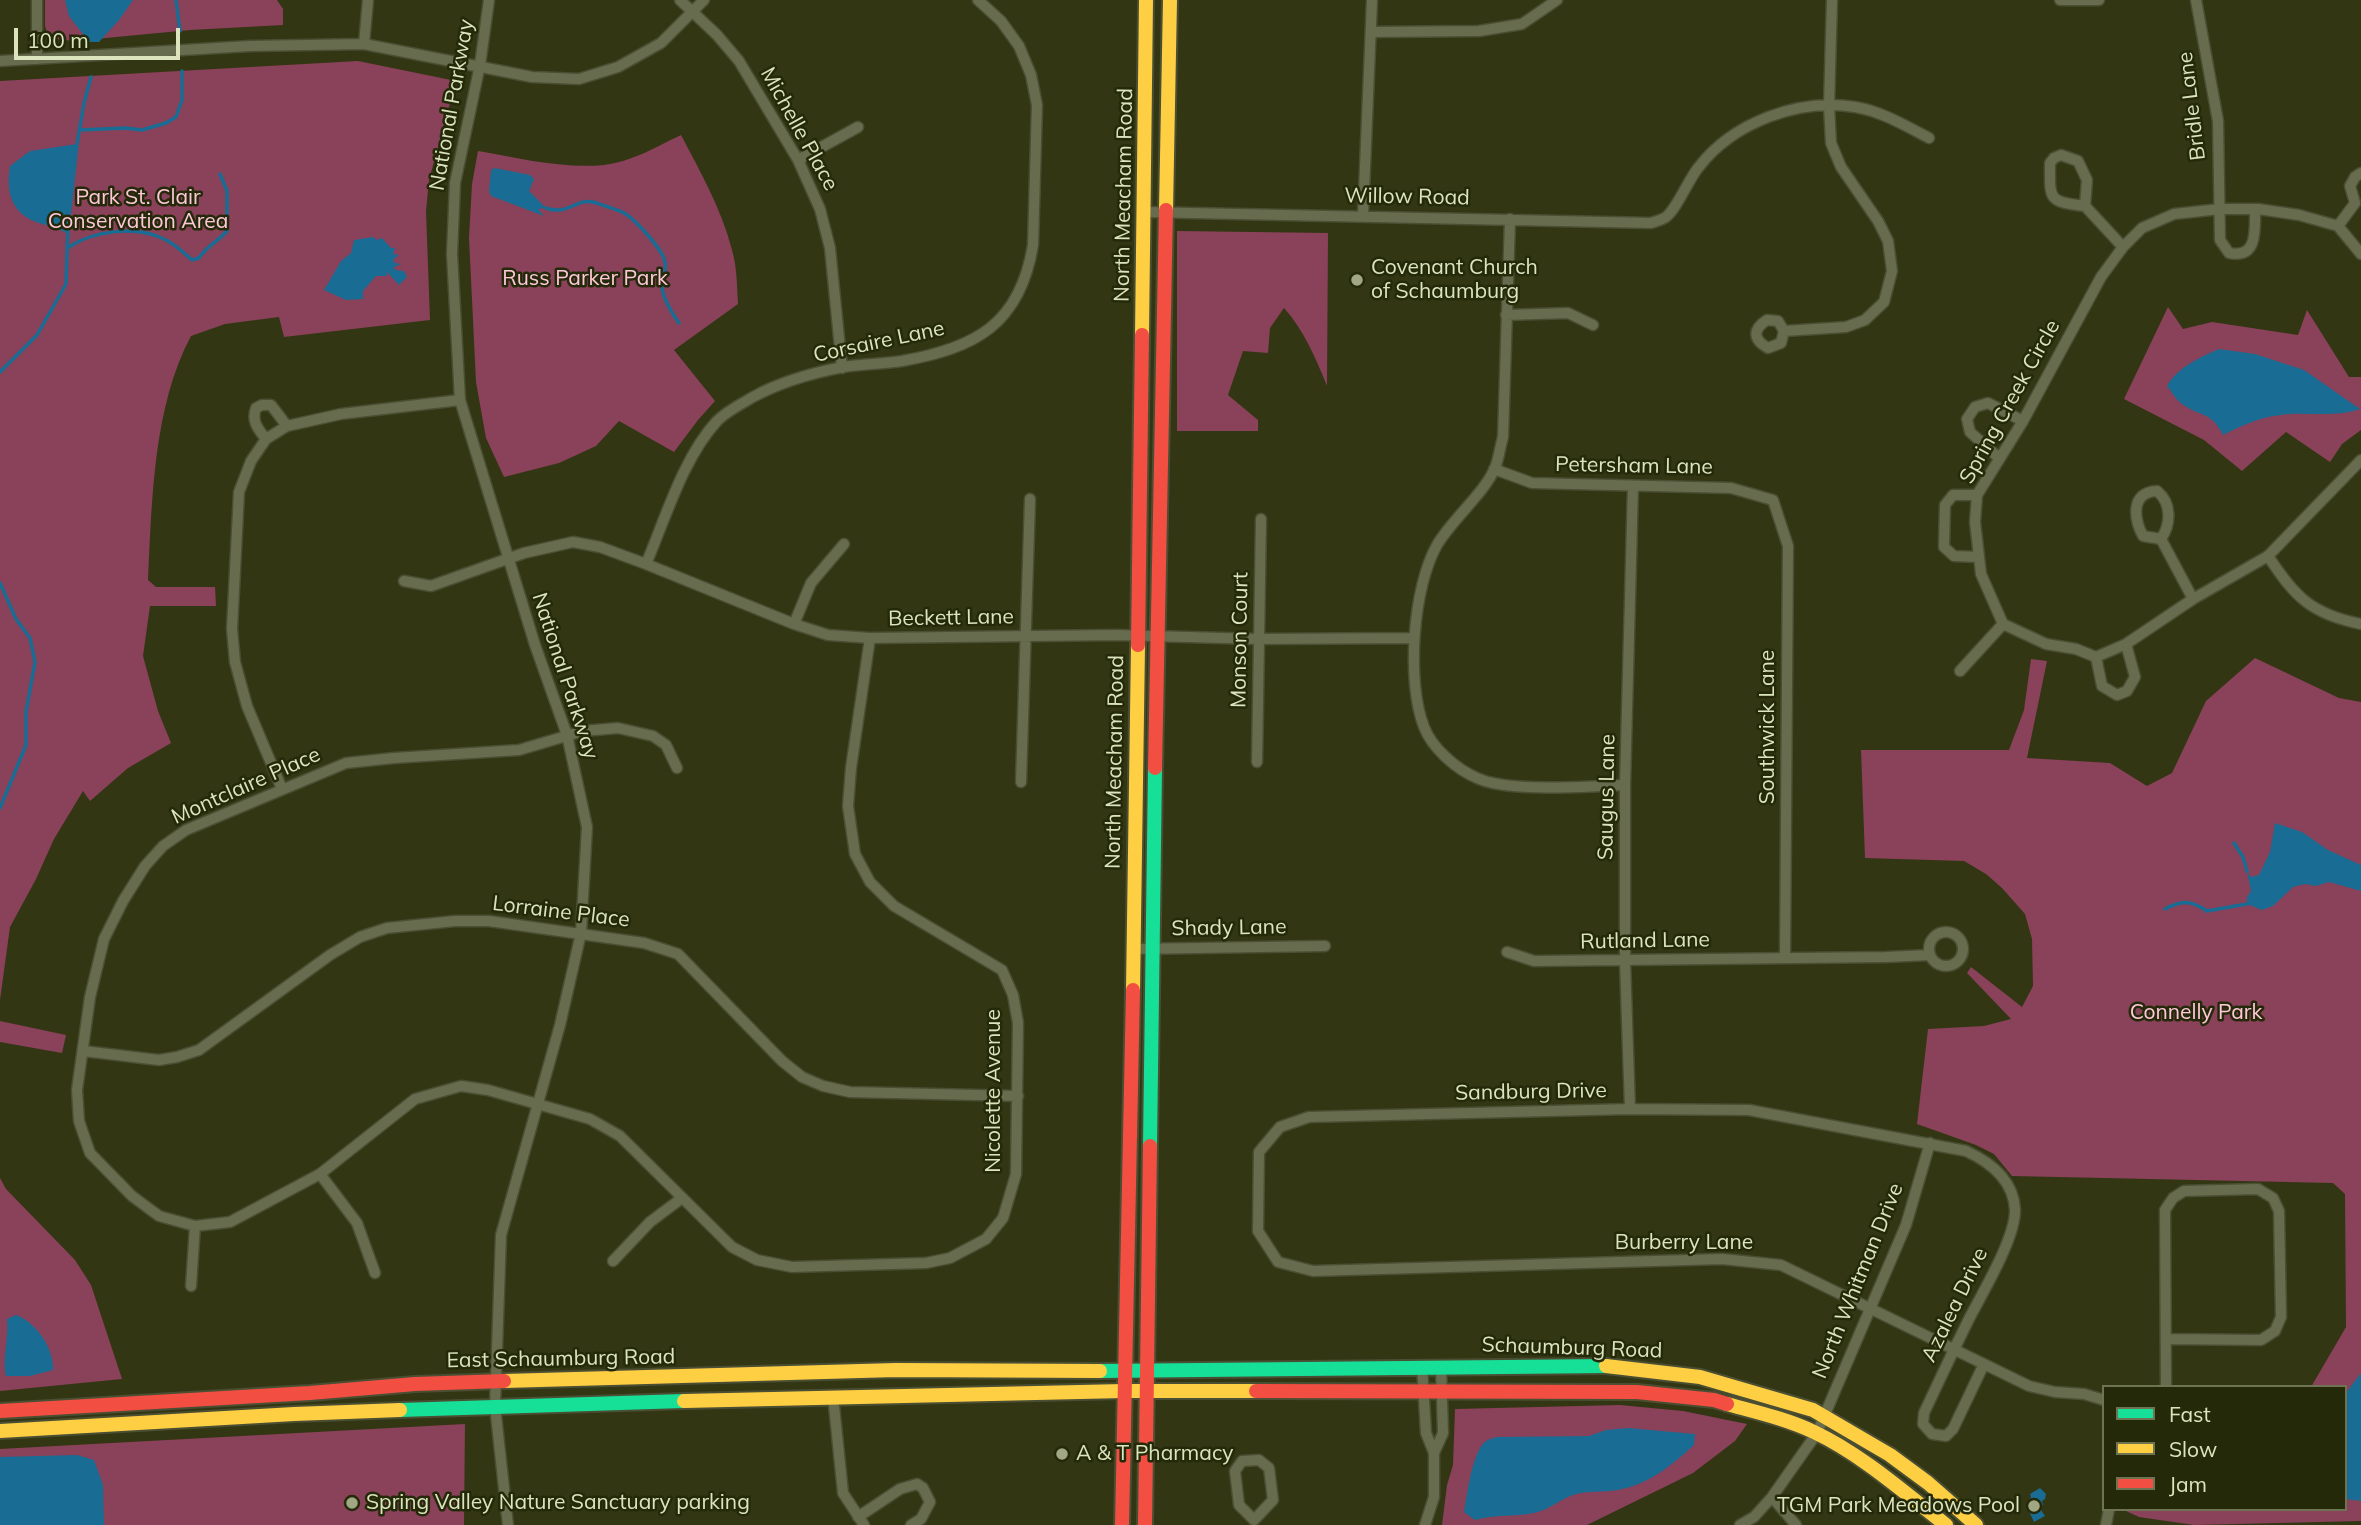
<!DOCTYPE html>
<html>
<head>
<meta charset="utf-8">
<style>
	body { margin:0 }
	#map { position:relative; width:2361px; height:1525px; overflow:hidden; background:#323613; font-family:Mulish,sans-serif }
	canvas { display:block }
	.legend { position:absolute; left:2102px; top:1385px; width:245px; height:126px; box-sizing:border-box; background:#242a09; border:2px solid #6e7451; margin:0; padding:9px 12px; list-style:none; font-size:21px; color:#dce4be }
	.legend li { display:flex; align-items:center; gap:14px; height:35px }
	.legend b { width:35px; border:2px solid #6e7451 }
	.scale { position:absolute; left:14px; top:28px; width:166px; height:32px; box-sizing:border-box; border:4px solid #dce4be; border-top:0; padding-left:9px; font-size:21px; line-height:24px; white-space:nowrap; color:#dce4be; -webkit-text-stroke:5px #242a09; paint-order:stroke }
</style>
</head>
<body>
<div id="map">
<canvas width="2361" height="1525"></canvas>
<ul class="legend">
<li><b style="height:9px;background:#16e098"></b>Fast</li>
<li><b style="height:9px;background:#ffcf43"></b>Slow</li>
<li><b style="height:9px;background:#f24e42"></b>Jam</li>
</ul>
<div class="scale">100 m</div>
</div>
<script>
const ctx = document.querySelector('canvas').getContext('2d');
ctx.lineJoin = 'round';
function paint(path, color) {
  ctx.fillStyle = color;
  ctx.fill(path, 'evenodd');
}
function stroke(path, color, width, dash) {
  ctx.strokeStyle = color;
  ctx.lineWidth = width;
  ctx.lineCap = dash ? 'butt' : 'round';
  ctx.setLineDash(dash || []);
  ctx.stroke(path);
}
function label(font, color, halo, rows, align = 'center') {
  ctx.font = font + ' Mulish,sans-serif';
  ctx.lineWidth = 5;
  ctx.setLineDash([]);
  ctx.textBaseline = 'middle';
  ctx.strokeStyle = halo;
  ctx.fillStyle = color;
  for (const [text, x, y, turn = 0] of rows) {
    ctx.save();
    ctx.translate(x, y);
    ctx.rotate((+turn || 0) * Math.PI / 180);
    ctx.textAlign = isNaN(turn) ? turn : align;
    if (halo) ctx.strokeText(text, 0, 0);
    ctx.fillText(text, 0, 0);
    ctx.restore();
  }
}
paint(new Path2D(`
	M45,0H277L283,9V25L190,30L74,41L56,39L48,35L45,26Z
	M358,61L456,81L429,180L426,211L430,320L284,337L279,317L225,324L191,336C153,407 152,501 148,580L156,587H215L216,606H150L143,656L158,711L171,743L128,768L90,801L83,791L54,839L36,879L10,927L0,1000V81Z
	M681,135C700,171 722,210 732,250C737,267 737,286 738,304L674,350L715,401L698,420L674,452L619,421L596,446L559,463L504,477L486,438L476,382L469,238L472,184L478,151C518,158 563,169 604,165C631,162 656,147 681,135Z
	M1177,231L1328,233L1327,386C1316,359 1304,330 1284,308L1270,328L1268,353L1243,351L1228,395L1258,420V431H1177Z
	M2168,307L2183,329L2212,322L2298,335L2307,310L2349,377H2361V430L2342,444L2330,462L2286,432L2242,471L2204,440L2124,399Z
	M2255,658L2339,698L2361,702V1521L2194,1525L2139,1517L2126,1511L2345,1509V1387H2311L2346,1327L2345,1194L2333,1183L2012,1176L1994,1154L1976,1145L1917,1124L1928,1029L1984,1026L2011,1019L1967,973L1971,967L2022,1007L2033,986L2032,939L2025,914L2002,888L1986,874L1964,861L1865,858L1861,750H2009L2024,710L2031,659L2047,661L2027,758L2110,763L2147,786L2172,773L2206,701Z
	M0,1021L66,1035L62,1053L0,1042Z
	M0,1178L6,1189L75,1260L91,1285L122,1379L0,1391Z
	M1620,1405L1683,1411L1747,1424L1735,1441L1693,1473L1587,1525H1442L1447,1485L1453,1465L1455,1409Z
	M465,1424L464,1525H0V1449Z`), '#8a415a');
paint(new Path2D(`
	M65,0H133L119,20L99,42H89L69,16Z
	M77,144L68,234C57,227 48,226 36,222C10,212 6,190 10,166L30,151Z
	M495,168L530,175L534,179L529,191L546,208L538,209L544,216L491,196L489,191L491,170Z
	M373,237L377,240L382,238L391,248H395L393,254L399,255L393,260L395,263L401,264L394,267L395,270L404,271L407,277L399,285L387,272V276H376L363,291V299L346,300L324,290L341,261L351,253L354,240Z
	M2219,349L2255,354L2304,370L2360,409C2332,419 2303,410 2274,416C2256,419 2239,427 2223,435C2211,411 2200,417 2182,404C2176,400 2171,391 2167,386C2177,368 2200,357 2219,349Z
	M2275,823L2302,832L2328,850L2361,865V891L2329,882L2316,886L2305,884L2293,887L2273,906L2262,910L2247,904V897L2251,891L2247,871L2251,877L2259,875L2270,852Z
	M16,1315C36,1322 54,1348 53,1370L30,1376H6C2,1358 9,1338 7,1319Z
	M2361,1373V1501L2345,1499V1394Z
	M1628,1428L1695,1434L1694,1445C1670,1467 1644,1488 1610,1491C1597,1492 1586,1491 1573,1495C1559,1500 1549,1510 1534,1513C1514,1517 1495,1514 1475,1520L1464,1512C1467,1496 1472,1451 1486,1441C1489,1439 1493,1438 1497,1437L1589,1436L1606,1430Z
	M77,1455L94,1460L103,1485L104,1525H0V1457Z
	M2040,1488L2046,1494L2045,1499L2042,1501L2043,1505L2039,1507L2045,1516L2034,1522L2026,1505L2031,1497L2030,1494Z`), '#196c93');
stroke(new Path2D(`
	M176,0L180,31
	M80,130L125,128L142,130L166,123L176,117L182,100V71
	M546,208C568,216 576,198 593,202C599,204 619,210 624,213C635,219 663,250 665,262C667,271 663,275 662,283C661,295 672,313 679,323
	M67,248C94,230 137,225 166,240C176,245 184,253 192,260L199,258C206,247 217,242 227,231V191L220,174
	M0,372L37,335L66,284L68,225L77,144L84,103L91,77
	M0,583L16,619L30,638L35,662L26,712V745L0,808
	M2234,843L2243,857L2247,871
	M2165,909C2182,900 2191,900 2207,911L2247,904`), '#196c93', 3.5);
const street = new Path2D(`
	M489,0L480,65L455,183L452,254L460,400L535,645L567,735L587,827L581,933L560,1025L501,1235L495,1406L508,1525
	M680,0L717,35L739,61L798,160L820,209L830,248L842,368
	M2060,0H2099
	M2196,0L2218,121L2220,240L2229,253C2258,259 2255,230 2255,209
	M1371,32L1479,31L1522,24L1557,0
	M364,44L368,0
	M37,59V0
	M0,61L250,46L364,44L532,77L579,79L618,67L661,43L704,0
	M798,160L858,127
	M2355,203L2350,186L2355,177L2361,173
	M2085,206L2087,180L2078,161L2061,155L2054,158L2050,163C2050,199 2047,202 2085,206L2123,247
	M1145,212L1651,223C1656,221 1662,220 1666,217C1676,210 1689,179 1698,168C1733,122 1799,98 1855,107C1881,111 1906,126 1929,138
	M1363,215L1372,0
	M1510,219L1503,437C1500,447 1499,458 1495,468C1483,495 1453,518 1437,545C1413,587 1406,681 1424,727C1432,748 1456,769 1477,778C1509,793 1588,786 1625,785
	M2338,226L2355,203
	M2361,254L2338,226L2299,215L2258,209H2220L2174,214L2142,228L2123,247L2101,277L2023,421L1977,495L1975,522L1981,574L2003,624L2046,644L2076,649L2096,657L2126,644L2193,599L2268,556L2361,460
	M1506,315L1568,313L1593,325
	M1784,331L1781,343L1768,348C1752,339 1753,329 1767,320L1778,321L1784,331L1846,327L1865,320L1884,302L1892,271L1888,241L1878,221L1841,167L1831,143L1829,106L1832,0
	M266,439C258,429 251,421 256,408L262,405H271L287,426
	M1999,458L1970,432L1967,419L1975,407L1988,403L2023,421
	M1494,469L1532,483L1731,488L1773,500L1788,546L1785,958
	M2157,491C2172,503 2171,524 2161,539L2143,536C2134,519 2130,492 2157,491Z
	M1977,495H1953L1945,505L1944,547L1954,556L1978,557
	M2161,539L2193,599
	M2268,556C2295,597 2311,614 2361,624
	M646,564C666,517 683,458 717,421C727,411 741,404 753,397C780,382 812,373 843,367C863,364 882,364 902,361C976,348 1020,324 1033,245L1037,105L1031,75L1019,46L1001,21L978,0
	M404,581L431,586L524,553L573,542L600,547L646,564L794,624L828,635L870,638L1116,635L1258,639L1414,638
	M794,624L811,583L844,544
	M2096,657L2102,686L2117,695L2127,691L2135,677L2126,644
	M1960,671L2003,624
	M1257,762L1261,519
	M677,768L666,745L653,736L618,728L583,731L519,750L394,758L346,763L186,830L163,846L145,866L123,901L104,939L90,997L77,1090L79,1121L90,1153L132,1196L159,1216L195,1226L230,1222L320,1174L415,1099L461,1086L488,1090L590,1119L620,1136L732,1247L757,1260L792,1267L926,1263L950,1258L986,1239L1003,1218L1016,1174L1018,1023L1013,995L1002,970L894,906L870,882L855,854L848,806L851,768L870,638
	M1021,782L1030,499
	M282,789L247,706L235,662L232,629L239,492L251,461L266,439L287,426L341,414L460,400
	M1929 949a17 17 0 1 1 34 0a17 17 0 1 1-34 0Z
	M1134,949L1325,946
	M1507,952L1534,961L1886,957L1930,955
	M83,1051L159,1060L177,1057L199,1050L330,955L360,937L387,928L455,921H489L644,943L678,954L782,1061L802,1077L823,1086L850,1092L1018,1096
	M1630,1109L1625,961V785L1633,486
	M320,1174L357,1223L375,1273
	M613,1261L650,1222L682,1198
	M191,1286L195,1226
	M1984,1364L1953,1429L1946,1436L1932,1434L1923,1424L1924,1413C1939,1381 1954,1349 1970,1317C1984,1290 2016,1237 2015,1209C2013,1179 1990,1162 1966,1151L1749,1110L1630,1109L1309,1117L1280,1127L1259,1152L1258,1231L1278,1262L1313,1271L1722,1259L1781,1265L2029,1386L2055,1392L2084,1394L2104,1400
	M1422,1366L1426,1433L1434,1453
	M2166,1387L2165,1210L2173,1198L2184,1191L2258,1189L2273,1198L2279,1211L2281,1317L2275,1331L2261,1340L2167,1339
	M833,1396L843,1493L864,1525
	M1259,1460L1269,1468L1273,1500L1254,1520L1239,1505L1235,1471L1242,1461Z
	M1772,1497L1796,1525
	M858,1517L900,1489L917,1484L923,1488L930,1502L921,1519L911,1525
	M1425,1525L1434,1497V1453L1443,1433L1441,1366
	M1740,1525L1754,1517L1772,1497L1817,1433L1906,1225L1930,1143
	M2106,1525L2109,1509`);
const fast = new Path2D(`
	M1150,1146L1155,768
	M1100,1371L1606,1366
	M400,1410L684,1401`);
const slow = new Path2D(`
	M1166,210L1170,0
	M1142,335L1146,0
	M1133,990L1138,645
	M1606,1366L1700,1377L1813,1410L1890,1455L1928,1483L1976,1525
	M504,1381L896,1370L1100,1371
	M684,1401L1124,1391H1256
	M1727,1404C1756,1412 1787,1419 1814,1432C1861,1454 1905,1493 1946,1525
	M0,1431L294,1414L400,1410`);
const jam = new Path2D(`
	M1138,645L1142,335
	M1155,768L1166,210
	M1256,1391L1637,1392L1714,1400L1727,1404
	M0,1411L310,1393L415,1384L504,1381
	M1122,1525L1133,990
	M1145,1525L1150,1146`);
stroke(street, '#4a4e33', 13);
stroke(fast, '#4a4e33', 18);
stroke(slow, '#4a4e33', 18);
stroke(jam, '#4a4e33', 18);
stroke(street, '#676c4e', 10);
stroke(fast, '#16e098', 14);
stroke(slow, '#ffcf43', 14);
stroke(jam, '#f24e42', 14);
for (const [x, y, r, color] of [
	[1357,280,7,"#a0a782"],
	[1062,1454,7,"#a0a782"],
	[352,1503,7,"#a0a782"],
	[2034,1506,7,"#a0a782"]
]) {
  const dot = new Path2D();
  dot.arc(x, y, r, 0, 2 * Math.PI);
  ctx.fillStyle = color;
  ctx.fill(dot);
  stroke(dot, '#242a09', 2.5);
}
label('21px', '#dce4be', '#242a09', [
	["National Parkway",452,105,-80],
	["Bridle Lane",2192,106,-97],
	["Michelle Place",799,129,61],
	["North Meacham Road",1124,195,-89],
	["Willow Road",1407,197,1],
	["Corsaire Lane",879,342,-12],
	["Spring Creek Circle",2010,402,-61],
	["Petersham Lane",1634,466,1],
	["Beckett Lane",951,618,-1],
	["Monson Court",1240,640,-89],
	["National Parkway",565,676,72],
	["Southwick Lane",1768,727,-90],
	["North Meacham Road",1115,762,-89],
	["Montclaire Place",246,786,-24],
	["Saugus Lane",1607,797,-89],
	["Lorraine Place",561,912,7],
	["Shady Lane",1229,928,-1],
	["Rutland Lane",1645,941,-1],
	["Nicolette Avenue",994,1091,-90],
	["Sandburg Drive",1531,1092,-1],
	["Burberry Lane",1684,1243],
	["North Whitman Drive",1858,1281,-68],
	["Azalea Drive",1955,1305,-64],
	["Schaumburg Road",1572,1348,2],
	["East Schaumburg Road",561,1359,-1]
]);
label('21px', '#ffc8da', '#242a09', [
	["Park St. Clair",138,198],
	["Conservation Area",138,222],
	["Russ Parker Park",585,279],
	["Connelly Park",2196,1013]
]);
label('21px', '#dce4be', '#242a09', [
	["Covenant Church",1371,268],
	["of Schaumburg",1371,292],
	["A & T Pharmacy",1076,1454],
	["Spring Valley Nature Sanctuary parking",366,1503],
	["TGM Park Meadows Pool",2020,1506,"right"]
], 'left');
</script>
</body>
</html>
